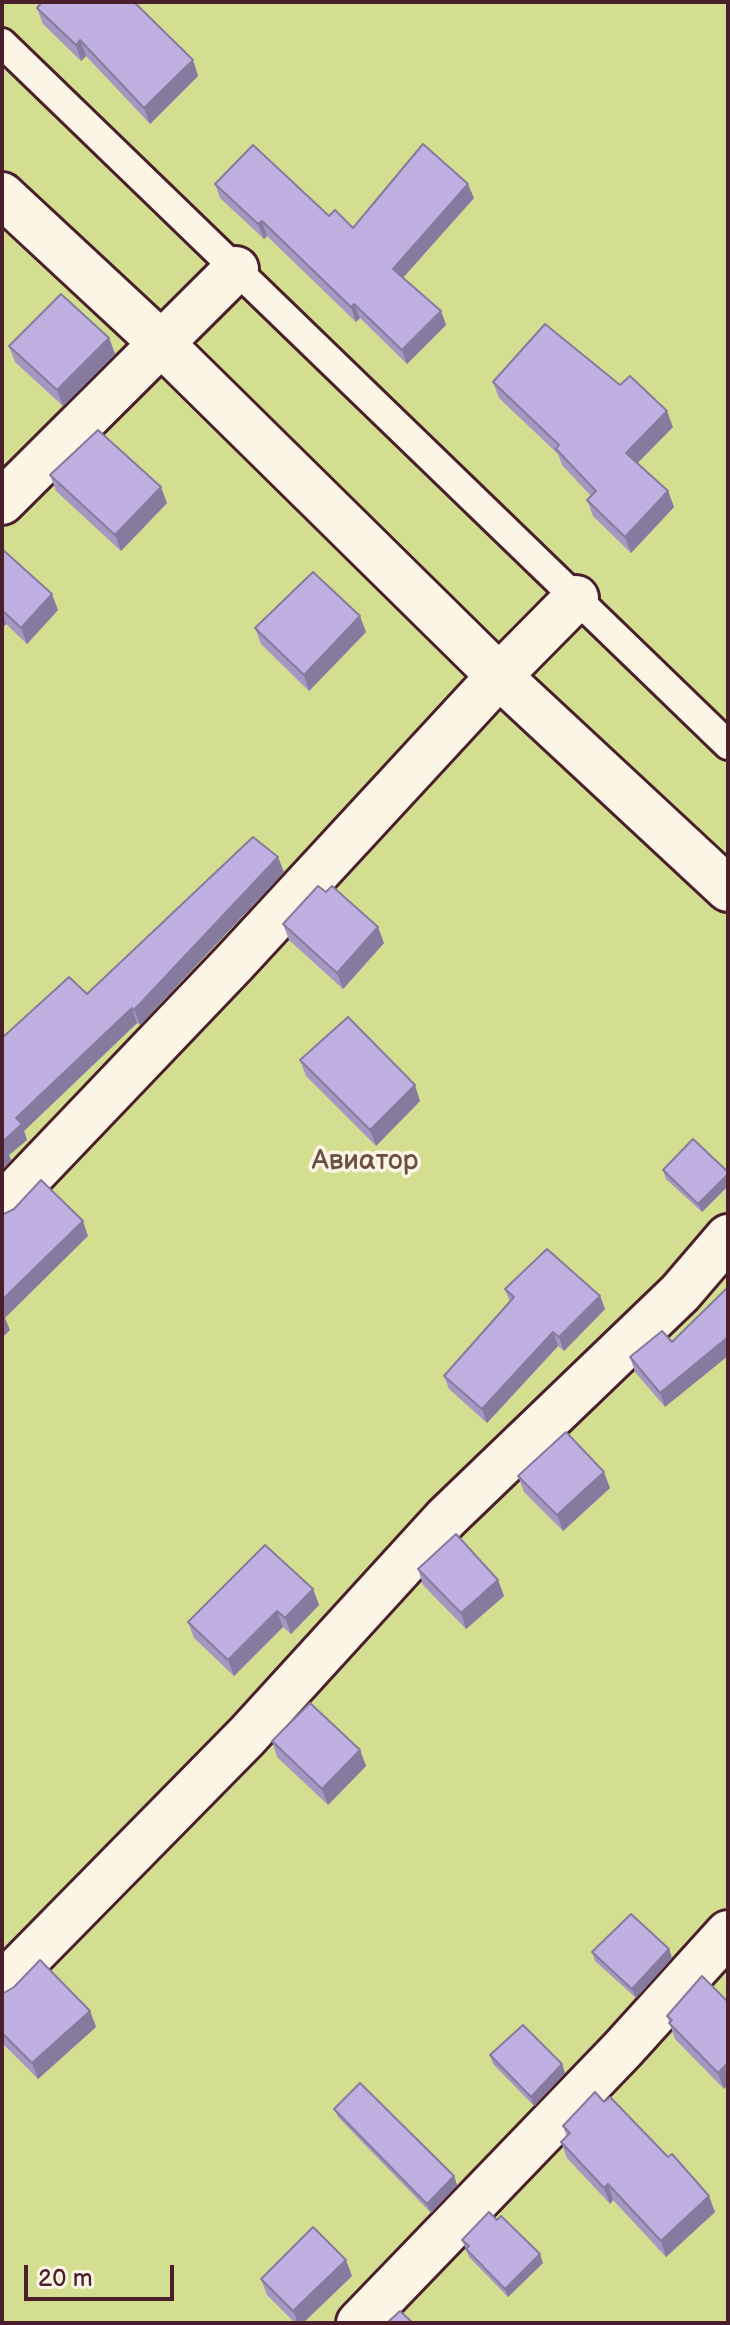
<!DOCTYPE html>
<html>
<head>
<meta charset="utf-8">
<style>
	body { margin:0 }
	#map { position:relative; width:730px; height:2325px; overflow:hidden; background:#fcf5e5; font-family:"Balsamiq Sans",sans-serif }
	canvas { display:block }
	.frame { position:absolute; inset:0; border:4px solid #4a1f2b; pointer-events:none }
	.scale { position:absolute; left:24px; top:2265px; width:150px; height:36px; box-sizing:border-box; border:4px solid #4a1f2b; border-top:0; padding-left:10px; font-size:24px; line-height:28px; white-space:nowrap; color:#4a1f2b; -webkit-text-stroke:6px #fcf5e5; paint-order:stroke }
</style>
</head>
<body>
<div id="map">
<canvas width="730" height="2325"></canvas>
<div class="frame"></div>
<div class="scale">20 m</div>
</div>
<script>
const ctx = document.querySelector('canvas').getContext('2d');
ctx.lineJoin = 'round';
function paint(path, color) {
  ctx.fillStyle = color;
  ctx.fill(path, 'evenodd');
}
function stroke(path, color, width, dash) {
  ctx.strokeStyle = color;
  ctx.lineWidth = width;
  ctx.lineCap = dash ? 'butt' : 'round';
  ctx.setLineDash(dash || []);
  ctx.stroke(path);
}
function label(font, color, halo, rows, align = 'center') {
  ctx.font = font + ' "Balsamiq Sans",sans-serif';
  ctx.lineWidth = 7;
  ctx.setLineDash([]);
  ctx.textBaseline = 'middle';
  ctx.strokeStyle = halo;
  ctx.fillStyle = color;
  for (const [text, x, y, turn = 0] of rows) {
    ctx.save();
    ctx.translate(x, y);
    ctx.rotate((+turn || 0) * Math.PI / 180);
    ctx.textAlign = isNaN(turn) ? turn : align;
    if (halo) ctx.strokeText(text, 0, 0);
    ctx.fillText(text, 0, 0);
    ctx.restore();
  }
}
paint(new Path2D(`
	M2,2H728V2323H2Z`), '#d3de91');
const service = new Path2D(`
	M2,43L728,745`);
const minor = new Path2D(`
	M2,195L160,342L499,676L728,889
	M2,502L236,269
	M2,1206L233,964L499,676L576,598
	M2,1985L247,1736L446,1518L680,1293L728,1237
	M359,2323L622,2050L728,1933`);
stroke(service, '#4a1f2b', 34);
stroke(minor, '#4a1f2b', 50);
stroke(service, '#fcf5e5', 28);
stroke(minor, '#fcf5e5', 44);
paint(new Path2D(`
	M135,4L193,60L198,76L150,124L86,56L81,61L43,24L37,8Z
	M215,184L329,216L353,228L474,198L403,278L441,311L446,325L407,364L360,318L356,322L267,236L264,239L220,198Z
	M109,338L115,354L63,406L15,362L9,346Z
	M493,382L673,427L638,463L668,491L674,507L631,553L593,516L587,500L591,496L562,465L558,454L499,398Z
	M50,475L167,503L121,551L56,491Z
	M2,549L58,610L27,644L6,624L2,628Z
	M255,628L366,632L309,691L261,644Z
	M284,872L140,1025L137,1023L24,1131L27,1140L9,1155L11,1160L2,1170L87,994Z
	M283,924L384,943L343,989L289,940Z
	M300,1060L420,1101L376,1146L306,1076Z
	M663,1170L728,1172V1186L702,1212L666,1179Z
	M505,1289L600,1296L605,1309L564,1351L558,1346L487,1423L449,1389L444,1376L510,1302Z
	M662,1331L665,1407L635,1372L630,1357Z
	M518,1476L610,1488L563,1531L524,1492Z
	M418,1569L498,1580L504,1596L466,1629L423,1585Z
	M313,1589L319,1605L291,1634L283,1627L234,1676L194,1638L188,1622Z
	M272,1741L360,1750L366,1766L328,1805L277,1757Z
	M669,1949L672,1958L636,1998L595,1961L592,1952Z
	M702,1976L724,2089L675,2039L667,2016Z
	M2,1994L90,2011L96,2027L38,2079L2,2043Z
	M490,2055L562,2064L565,2073L534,2106L493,2064Z
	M334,2109L454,2176L457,2185L431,2213L338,2117Z
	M563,2126L715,2212L666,2257L613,2200L610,2204L567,2158L561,2142L567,2137Z
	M462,2240L543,2263L508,2297L469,2257Z
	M352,2276L303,2323H295L267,2295L261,2279Z`), '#a597c2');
paint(new Path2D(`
	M80,40L86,56L81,61L76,45Z
	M193,60L198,76L150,124L144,108Z
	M468,184L474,198L398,283L393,269Z
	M262,221L267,236L264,239L258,224Z
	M354,304L360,318L356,322L351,307Z
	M441,311L446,325L407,364L402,350Z
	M109,338L115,354L63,406L57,390Z
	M667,411L673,427L632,468L626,453Z
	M161,487L167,503L121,551L115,535Z
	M668,491L674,507L631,553L625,537Z
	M52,594L58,610L27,644L21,628Z
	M2,613L6,624L2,628Z
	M360,616L366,632L309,691L304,675Z
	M278,857L284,872L140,1025L134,1010Z
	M378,927L384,943L343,989L337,973Z
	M132,1008L137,1023L24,1131L27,1140L9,1155L11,1160L2,1170V1142L16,1118Z
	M415,1085L420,1101L376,1146L370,1130Z
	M728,1174V1186L702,1212L698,1204Z
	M83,1221L88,1236L5,1318L10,1330L2,1338V1300Z
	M600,1296L605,1309L564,1351L559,1337Z
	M553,1332L558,1346L487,1423L482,1409Z
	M728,1337V1356L665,1407L660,1393Z
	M604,1472L610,1488L563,1531L557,1515Z
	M498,1580L504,1596L466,1629L461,1613Z
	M313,1589L319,1605L291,1634L285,1618Z
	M277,1611L283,1627L234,1676L228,1660Z
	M360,1750L366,1766L328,1805L322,1789Z
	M669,1949L672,1958L636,1998L632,1989Z
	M90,2011L96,2027L38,2079L32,2063Z
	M728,2063V2085L724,2089L718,2073Z
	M562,2064L565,2073L534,2106L531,2097Z
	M454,2176L457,2185L431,2213L427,2204Z
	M608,2184L613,2200L610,2204L604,2188Z
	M709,2196L715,2212L666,2257L661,2241Z
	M540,2254L543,2263L508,2297L505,2289Z
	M346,2260L352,2276L303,2323H298L293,2311Z`), '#867b9e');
const building = new Path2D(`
	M42,2H134L193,60L144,108L80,40L76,45L37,8Z
	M423,144L468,184L393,269L441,311L402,350L354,304L351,307L262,221L258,224L215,184L253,145L329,216L335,210L353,228Z
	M61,294L109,338L57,390L9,346Z
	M545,324L620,385L630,376L667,411L626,453L668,491L625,537L587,500L596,491L556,449L559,445L493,382Z
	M98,430L161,487L115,535L50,475Z
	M2,549L52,594L21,628L2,610Z
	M313,572L360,616L304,675L255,628Z
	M253,837L278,857L134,1010L132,1008L16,1118L22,1124L2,1142V1038L69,977L87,994Z
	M318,886L326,892L332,886L378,927L337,973L283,924Z
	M348,1017L415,1085L370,1130L300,1060Z
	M693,1139L728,1172V1174L698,1204L663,1170Z
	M41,1180L83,1221L2,1300V1215L14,1209Z
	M547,1249L600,1296L559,1337L553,1332L482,1409L444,1376L514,1297L505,1289Z
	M728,1287V1337L660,1393L630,1357L662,1331L672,1342Z
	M566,1432L604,1472L557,1515L518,1476Z
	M456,1534L498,1580L461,1613L418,1569Z
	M265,1545L313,1589L285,1618L277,1611L228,1660L188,1622Z
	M310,1703L360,1750L322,1789L272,1741Z
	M631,1914L669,1949L632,1989L592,1952Z
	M40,1960L90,2011L32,2063L2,2033V1994L14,1987Z
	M702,1976L728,2002V2063L718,2073L669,2023L672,2020L667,2016Z
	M523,2025L562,2064L531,2097L490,2055Z
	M360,2083L454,2176L427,2204L334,2109Z
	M595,2092L604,2102L610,2097L668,2157L672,2154L709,2196L661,2241L608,2184L604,2188L561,2142L570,2133L563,2126Z
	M489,2212L497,2220L501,2216L540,2254L505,2289L466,2249L469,2246L462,2240Z
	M313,2227L346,2260L293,2311L261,2279Z
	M400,2311L413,2323H387Z`);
paint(building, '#c0b0e1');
stroke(building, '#867b9e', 2);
label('28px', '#6c4f44', '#fcf5e5', [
	["Авиатор",365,1162]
]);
</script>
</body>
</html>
